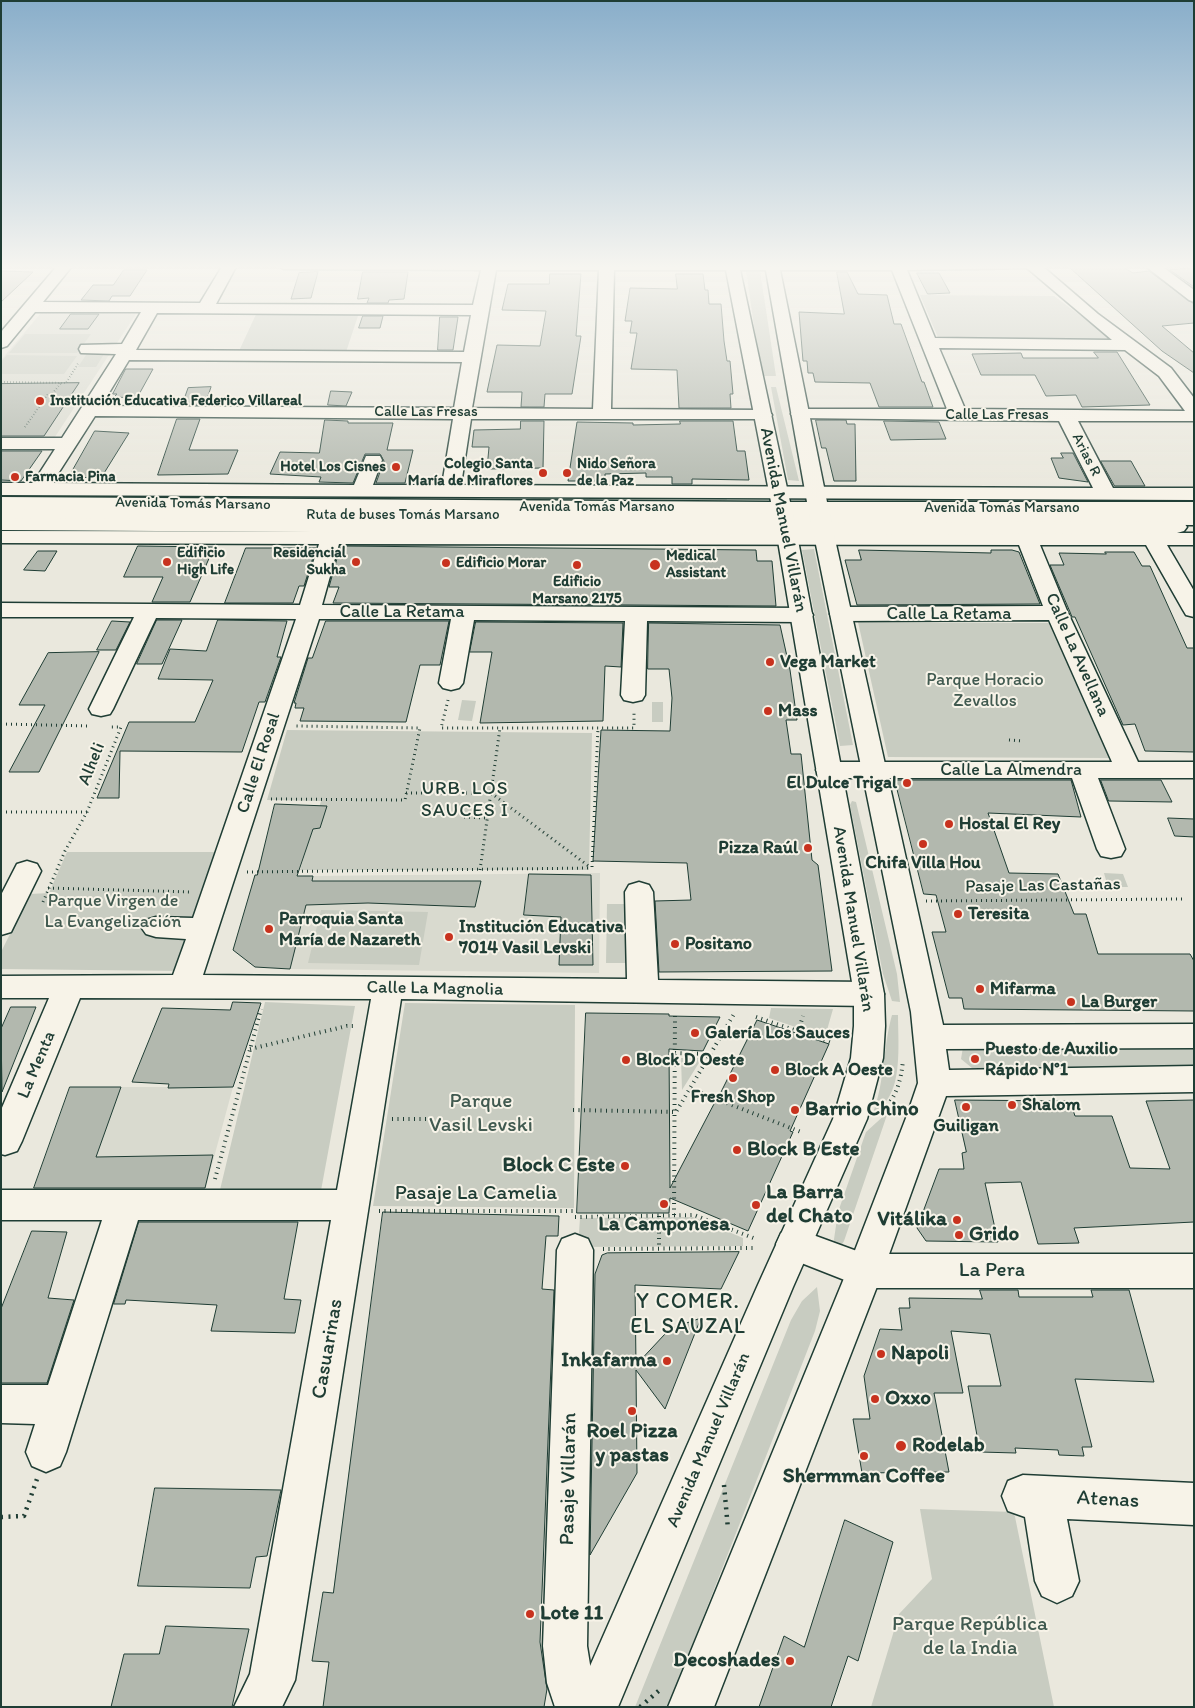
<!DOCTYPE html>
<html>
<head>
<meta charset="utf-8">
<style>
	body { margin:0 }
	#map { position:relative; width:1195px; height:1708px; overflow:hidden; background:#eae8dd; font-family:Itim,sans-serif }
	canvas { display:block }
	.frame { position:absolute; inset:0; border:2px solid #1f3d34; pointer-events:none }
</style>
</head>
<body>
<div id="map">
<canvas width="1195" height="1708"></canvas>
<div class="frame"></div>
</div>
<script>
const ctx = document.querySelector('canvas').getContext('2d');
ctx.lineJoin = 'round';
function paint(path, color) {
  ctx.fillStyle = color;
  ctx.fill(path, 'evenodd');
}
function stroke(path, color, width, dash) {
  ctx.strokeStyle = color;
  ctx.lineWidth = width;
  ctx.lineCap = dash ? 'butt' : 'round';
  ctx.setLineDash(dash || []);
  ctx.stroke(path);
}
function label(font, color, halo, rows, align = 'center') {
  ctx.font = font + ' Itim,sans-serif';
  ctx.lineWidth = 4;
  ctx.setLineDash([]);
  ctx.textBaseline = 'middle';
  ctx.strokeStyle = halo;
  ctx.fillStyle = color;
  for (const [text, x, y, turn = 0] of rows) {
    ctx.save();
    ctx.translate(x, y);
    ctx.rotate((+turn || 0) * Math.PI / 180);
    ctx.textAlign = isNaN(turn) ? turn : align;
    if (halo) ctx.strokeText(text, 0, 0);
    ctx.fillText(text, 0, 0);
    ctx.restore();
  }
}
paint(new Path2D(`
	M41,313L136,314L47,449H1V360Z
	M600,873L599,973L290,969L313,876Z
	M70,1087H233L203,1198L30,1199Z`), '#d9dacf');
paint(new Path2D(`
	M746,270H760L776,376H761Z
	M920,295L1054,296L1115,341L939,340Z
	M257,312L359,313L346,352L239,351Z
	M25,334H91L77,353H9Z
	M92,346H109L96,367H78Z
	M7,355L77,356L64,374H1V362Z
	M771,387H776L799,481L788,480Z
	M444,493L489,500H1V494Z
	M503,495L726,496L727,500L565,503Z
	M848,496L1194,498V503L849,500Z
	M814,549L853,745L840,746L802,550Z
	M858,622L1051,623L1112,758L888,757Z
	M462,700L476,701L472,721L458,720Z
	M652,702H663V722H652Z
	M287,730L592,733L589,870H300L321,801L267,800Z
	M852,801L856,802L897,974L900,1002L892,1001L883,974L850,805Z
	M67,852H224L179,971L1,969V952L30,894L49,893Z
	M1104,873L1123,874L1128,887H1108Z
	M607,904H629V963H606Z
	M321,910L428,912L419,965L308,963Z
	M265,1002L355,1006L320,1196L219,1194Z
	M405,1003L575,1005L574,1208L373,1206Z
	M771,1008L833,1009L825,1037L769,1018Z
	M892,1015H898C898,1039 902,1080 887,1100C883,1105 878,1109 873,1113C885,1081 883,1047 892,1015Z
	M963,1047H1194V1069L972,1068L961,1059Z
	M681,1058H702L682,1090Z
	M888,1112L844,1241L839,1250L833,1246L838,1212L866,1132Z
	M693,1217L743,1238V1246L578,1247L580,1218Z
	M817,1287L820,1311L815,1331L668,1707H635L791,1320L802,1301Z
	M920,1509L1014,1512L1054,1707H871L899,1614L932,1579Z`), '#c8ccc1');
const building = new Path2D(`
	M1121,266L1133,273L1149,271L1194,304V323L1162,326L1194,353V373L1162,351L1070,268Z
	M1194,268V287L1170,270Z
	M124,270H147L130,296H112L109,301L81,300L93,285H113Z
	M1,271L33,272L1,302Z
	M318,272L311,298L291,299L299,273Z
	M363,272H408L404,299L389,300L388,303H367L369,298L358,299Z
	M837,272H847L858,294L887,295L894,324H901L922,382H924L933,407H879L870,383L815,382L813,373H808L807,361H803L799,312L844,314Z
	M917,273H939L950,293L928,294Z
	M550,274H581L576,336H581L572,394H545L544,407H521L522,392H487L497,345L540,346L546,311L502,310L508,284H549Z
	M676,274H703L705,290H708L709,304H721L724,341L727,361H730L733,394H730L731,408H679L677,370L631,369L637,333H630L632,321H625L630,288L677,289Z
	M71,314H99L88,329H60Z
	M363,316H383L380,328H359Z
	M440,317H458L453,350H438Z
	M1094,352H1117L1150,405L1082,407L1076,395L1046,396L1035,375H981L972,354L1021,353L1023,358H1098Z
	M126,369H153L137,398L114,397L117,394H113Z
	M79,383L44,436H1V384Z
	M211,387L205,405H182L188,388Z
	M331,391L352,392L346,406L328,405Z
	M177,419H200L189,450H238L228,474L158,475Z
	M325,420L348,421V423H393L387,450H413L405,483H376L384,461L380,454H365L353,483L319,482L321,477L270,474L280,452L319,453Z
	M816,420H846L847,424H855L856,481H834L826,448H822Z
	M521,421H544L543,468L487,469L489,447H472L474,430L520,429Z
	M680,421H733L737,451H745L749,480L692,479V484H672V477H646V473L605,474V481H568L577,422L633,423V425L680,424Z
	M884,421L939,422L946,439L891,440Z
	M95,431L129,433L101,478L69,477Z
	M1,451H42L21,481L1,480Z
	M1061,453H1073L1088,482L1059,478L1051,458H1063Z
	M1101,461H1131L1145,486H1115Z
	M138,546L214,547L190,602H152L163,577H124Z
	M342,546L756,550L757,561H772L776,606L333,603L339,587H329L340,548Z
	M246,548H316L304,586H299L293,603H225Z
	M859,550L991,553V550H1012L1019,552L1040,604L857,605L845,560H861Z
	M38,551H57L45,571L24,570Z
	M1105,552H1134L1142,566H1150L1187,648H1194V752L1145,751L1135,724L1123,725L1075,617H1072L1070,612L1050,565H1064L1059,553L1106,554Z
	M157,620H182L162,664H137Z
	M218,620L287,621L277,657H281L265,702H259L242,752L120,751L119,798H97L129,722H195L213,680L158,679L170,649L206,651Z
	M112,621L130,622L116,650H97Z
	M326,621H449L440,665H420L406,722L300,721L304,708H295L296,703H294L308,658H312Z
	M476,622L623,623L621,667L605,666L603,721L480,723L492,652H470Z
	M649,623L780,625L790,670L797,720H786L791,754H801L812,860L818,865L832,971L659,972L655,901L691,900L687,863L593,861L601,730L670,731L672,698L669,669H648Z
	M99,652L39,772H9L45,705H19L48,653Z
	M895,780H1071L1081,817L988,813L1009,873L1058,874L1074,914H1086L1098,954H1190L1194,961V1011L964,1009L962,998H949L932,932H946L936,895L924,894Z
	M1101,780H1161L1172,802L1109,801Z
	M275,804L327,806L320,828L313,829L297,876H313L312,881H481L475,907L368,903L306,905L290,969L255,967L233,950L255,875H257Z
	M1168,818L1194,819V837L1175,836Z
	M529,874L591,875L593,965H559L561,917L524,915Z
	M233,1002L261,1003L233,1087L168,1088L169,1084L132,1082L162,1008L230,1010Z
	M11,1007H36L2,1092L1,1029Z
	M586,1013L669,1014V1016L720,1017L703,1051L669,1049L670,1188L715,1102H716L757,1020L829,1044L790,1131L793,1132L748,1231L670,1198L669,1213H577Z
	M70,1087H121L96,1157L213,1155L205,1188H34Z
	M955,1100L1070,1101L1075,1116H1112L1130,1168L1170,1169L1146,1101L1194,1100V1222L1074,1228L1079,1243L1038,1244L1021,1182L985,1183L998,1242L926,1241L917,1228L939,1169H964L962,1153L966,1152Z
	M383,1212L559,1216L558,1236H546L542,1289L554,1290L540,1642L547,1689L544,1707H323L329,1662L312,1661L323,1592L333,1593Z
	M139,1222H298L284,1299L301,1300L295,1333L211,1331L217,1305L126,1300L125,1304H114Z
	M32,1231L67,1232L48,1298L74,1300L47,1383H1V1309Z
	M739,1252L721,1289L635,1285L636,1365L665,1334L675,1327L701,1318L665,1409L636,1370L637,1473L590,1555L595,1274L602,1255L607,1253Z
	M980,1290H1018L1019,1297H1093L1091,1290H1129L1154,1382L1075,1379L1092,1447H1082L1084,1456L1059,1455L1058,1450L1015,1448L1016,1453L980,1452L968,1386H1001L990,1334L951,1331L963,1393H934L949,1472L862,1473L853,1419H870L864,1376L880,1329L902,1330L899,1308H910L909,1298L982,1299Z
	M155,1488L281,1490L267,1556L256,1557L250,1588L138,1586Z
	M845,1520L893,1542L858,1661L848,1656L831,1707H759L784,1636L804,1647Z
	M166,1626L249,1629L232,1707H111L124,1654H159Z`);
paint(building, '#b2b8ae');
stroke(building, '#1f3d34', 1);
const minor = new Path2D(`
	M58,265H73L43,302L200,303L223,265H237L216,304L473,305L481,270L284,269L277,265H1041L1098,314L1171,368L1194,398V421H1078L1113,488H1194V500L1,495V483H33L55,449H2L1,438H62L116,354L81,353L79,349L81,345L122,344L141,312H35L7,346L1,348V332ZM1027,268L1112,340L935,338L907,270ZM496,270H599L593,409L472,408ZM614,270H892L947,409H800L794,410L791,414L794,418L1059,421L1093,488L461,485L471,419H769L772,415L769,411L763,410L611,409ZM157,313L471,315L464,352L136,350ZM939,348L1125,350L1159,376L1185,411L965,409ZM129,360L462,362L454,408L101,406ZM95,416L453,419L442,485H373L382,460L380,456H366L354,485L52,483Z
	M1144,265H1160L1194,290V302L1189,300Z
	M1,508L1194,513V525L1,520Z
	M1,531L1194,533V545H1167L1194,591V617L1186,615L1183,610L1146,545H1040L1068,613L1138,762H1194V778H1098L1125,849L1121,856L1111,858L1101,856L1097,849L1072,778H829L820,776L816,770L820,764L829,762H1112L1049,620L841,621L833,619L830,614L833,609L841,607L1043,606L1019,545L339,544L322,605L802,608L810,610L813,615L810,620L802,622L647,621L645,695L642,700L633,702L624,700L621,695L625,621L474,620L463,683L459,688L451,690L443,688L439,683L451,619H319L203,975L627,979L625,892L629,885L639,882L649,885L653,892L658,980L869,982L880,986L884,994L880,1002L869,1006L401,999L295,1680L282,1707H234L250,1674L331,1220H138L66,1452L60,1466L46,1472L32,1466L26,1452L35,1424L1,1423V1385H48L102,1220H1V1190H337L371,999L80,998L22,1141L17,1151L5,1155L1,1154V1110L49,998H1V976L173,975L186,939L156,937L146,934L141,927L146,920L156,917L193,918L296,619L156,618L113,709L110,714L101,716L92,714L89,709L134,617H1V603L300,605L319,544L1,543Z
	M27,861L37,864L41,871L11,932L1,935V895L17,864Z
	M794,1228L865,1254H1194V1288H865L781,1255L776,1244L781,1233Z
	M575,1234L588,1239L593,1250L587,1646L593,1683L601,1707H555L547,1683L543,1646L557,1250L562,1239Z
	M1023,1475L1194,1483V1525L1067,1519L1079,1581L1072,1596L1057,1603L1042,1596L1035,1581L1025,1517L1008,1511L1002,1496L1008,1481Z`);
const major = new Path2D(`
	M725,265H739L790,502H807L765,265H779L827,502H1194V514H830L832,523L1177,521L1184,523L1187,527L1184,531L1177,533L834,535L943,1025L1194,1024V1048L946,1049L949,1070L1194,1066V1092L946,1096L883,1271L714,1707H668L847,1271L906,1118L918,1083L911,1012L814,535H797L884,994L885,1026L883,1058L867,1119L793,1287L618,1707H572L757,1287L833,1119L851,1058L854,1026V994L777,535L1,530V518L774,522L773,514L1,509V497L771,502ZM793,514H809L811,523H795Z`);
stroke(minor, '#1f3d34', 3);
stroke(major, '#1f3d34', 3);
stroke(new Path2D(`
	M1,382L66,383L79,362
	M25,427L48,394H52L61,383`), '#1f3d34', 2, [0.5, 2.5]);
stroke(new Path2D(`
	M448,700L441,728H634V713
	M1,724L90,726
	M1009,740L1023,741
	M406,793H491L590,867
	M271,799L405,800L420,728L295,726
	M1,812H87
	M464,817L487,818
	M592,867L598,728
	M480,870L500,728
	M247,872L592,868
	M48,888L192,892
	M926,901L1183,899
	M43,902L65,851L87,812L121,727H109`), '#1f3d34', 3, [1, 4]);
stroke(new Path2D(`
	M756,1017L833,1043
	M798,1032L803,1016
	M250,1049L347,1026H356
	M675,1053L711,1054
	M691,1089L801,1132
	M573,1110L676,1112L734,1014
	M880,1114C896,1098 901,1082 903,1060
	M392,1119H429
	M215,1179L261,1009
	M379,1211H574
	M674,1215L675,1012
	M659,1216V1249
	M575,1217L694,1215L756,1239
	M603,1249L753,1248`), '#1f3d34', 4, [1, 4.5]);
stroke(new Path2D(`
	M724,1485L728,1529
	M1,1517L24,1516L37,1479
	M640,1707L662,1688`), '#1f3d34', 4.5, [2, 5.5]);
paint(minor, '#f7f3e8');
paint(major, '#f7f3e8');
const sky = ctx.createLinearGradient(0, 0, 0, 504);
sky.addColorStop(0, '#89aeca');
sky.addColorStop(0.53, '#f6f5f0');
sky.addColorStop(1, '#f6f5f000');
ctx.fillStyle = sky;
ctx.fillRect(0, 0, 1195, 504);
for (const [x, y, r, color] of [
	[40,401,5,"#c8321e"],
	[396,467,5,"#c8321e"],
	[543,473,5,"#c8321e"],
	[567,473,5,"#c8321e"],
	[15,477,5,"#c8321e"],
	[167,562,5,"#c8321e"],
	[356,562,5,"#c8321e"],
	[446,563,5,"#c8321e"],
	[577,565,5,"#c8321e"],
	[655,565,6,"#c8321e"],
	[770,662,5,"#c8321e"],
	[768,711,5,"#c8321e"],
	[907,783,5,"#c8321e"],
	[949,824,5,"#c8321e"],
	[923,844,5,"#c8321e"],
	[808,848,5,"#c8321e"],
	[958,914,5,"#c8321e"],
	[269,929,5,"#c8321e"],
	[449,937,5,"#c8321e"],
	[675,944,5,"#c8321e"],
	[980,989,5,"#c8321e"],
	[1071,1002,5,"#c8321e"],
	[695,1033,5,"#c8321e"],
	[975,1059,5,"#c8321e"],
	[626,1060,5,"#c8321e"],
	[775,1070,5,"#c8321e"],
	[733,1078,5,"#c8321e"],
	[1012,1105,5,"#c8321e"],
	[966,1107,5,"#c8321e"],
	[795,1110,5,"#c8321e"],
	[737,1150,5,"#c8321e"],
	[625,1166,5,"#c8321e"],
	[664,1204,5,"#c8321e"],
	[756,1205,5,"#c8321e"],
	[957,1220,5,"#c8321e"],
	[959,1235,5,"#c8321e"],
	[881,1354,5,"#c8321e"],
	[667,1361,5,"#c8321e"],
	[875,1399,5,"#c8321e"],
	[632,1411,5,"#c8321e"],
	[901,1446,6,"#c8321e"],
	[864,1456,5,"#c8321e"],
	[530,1614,5,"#c8321e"],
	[790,1661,5,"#c8321e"]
]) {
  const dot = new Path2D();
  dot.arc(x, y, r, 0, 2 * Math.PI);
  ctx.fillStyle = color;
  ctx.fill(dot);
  stroke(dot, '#f7f3e8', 2);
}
label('bold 15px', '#1f3d34', '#f7f3e8', [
	["Institución Educativa Federico Villareal",50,401],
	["Colegio Santa",533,464,"right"],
	["María de Miraflores",533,481,"right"],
	["Nido Señora",577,464],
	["de la Paz",577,481],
	["Hotel Los Cisnes",386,467,"right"],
	["Farmacia Pina",25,477],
	["Edificio",177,553],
	["High Life",177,570],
	["Residencial",346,553,"right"],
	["Sukha",346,570,"right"],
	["Medical",666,556],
	["Assistant",666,573],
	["Edificio Morar",456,563],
	["Edificio",577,582,"center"],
	["Marsano 2175",577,599,"center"]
], 'left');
label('15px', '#1f3d34', '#f7f3e8', [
	["Calle Las Fresas",426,412],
	["Calle Las Fresas",997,415],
	["Arias R",1086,455,63],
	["Avenida Tomás Marsano",193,504,1],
	["Avenida Tomás Marsano",597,507],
	["Avenida Tomás Marsano",1002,508],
	["Ruta de buses Tomás Marsano",403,515]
]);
label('18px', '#1f3d34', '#f7f3e8', [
	["Avenida Manuel Villarán",783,520,79],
	["Calle La Retama",402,612],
	["Calle La Retama",949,614],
	["Calle La Avellana",1077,655,66],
	["Calle El Rosal",259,763,-72],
	["Alheli",92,764,-68],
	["Calle La Almendra",1011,770],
	["Pasaje Las Castañas",1043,886,-1],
	["Avenida Manuel Villarán",853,919,81],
	["Calle La Magnolia",435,989,1],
	["La Menta",37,1065,-67],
	["Avenida Manuel Villarán",709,1440,-67]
]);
label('bold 18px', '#1f3d34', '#f7f3e8', [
	["Vega Market",780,662],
	["Mass",778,711],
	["El Dulce Trigal",897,783,"right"],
	["Hostal El Rey",959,824],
	["Pizza Raúl",798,848,"right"],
	["Chifa Villa Hou",923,863,"center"],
	["Teresita",968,914],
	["Parroquia Santa",279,919],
	["María de Nazareth",279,940],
	["Institución Educativa",459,927],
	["7014 Vasil Levski",459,948],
	["Positano",685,944],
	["Mifarma",990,989],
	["La Burger",1081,1002],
	["Galería Los Sauces",705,1033],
	["Puesto de Auxilio",985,1049],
	["Rápido N°1",985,1070],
	["Block D Oeste",636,1060],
	["Block A Oeste",785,1070],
	["Fresh Shop",733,1097,"center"],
	["Shalom",1022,1105],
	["Guiligan",966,1126,"center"]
], 'left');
label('18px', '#415a50', '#f7f3e8', [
	["Parque Horacio",985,680],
	["Zevallos",985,701],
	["Parque Virgen de",113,901],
	["La Evangelización",113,922]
]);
ctx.letterSpacing = '1px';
label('19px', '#1f3d34', '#f7f3e8', [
	["URB. LOS",465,789],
	["SAUCES I",465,811]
]);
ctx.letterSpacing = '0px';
label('21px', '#415a50', '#f7f3e8', [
	["Parque",481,1102],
	["Vasil Levski",481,1126],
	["Parque República",970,1625],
	["de la India",970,1649]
]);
label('bold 21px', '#1f3d34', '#f7f3e8', [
	["Barrio Chino",805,1110],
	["Block B Este",747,1150],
	["Block C Este",615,1166,"right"],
	["La Barra",766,1193],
	["del Chato",766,1217],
	["Vitálika",947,1220,"right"],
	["La Camponesa",664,1225,"center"],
	["Grido",969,1235],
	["Napoli",891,1354],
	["Inkafarma",657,1361,"right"],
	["Oxxo",885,1399],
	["Roel Pizza",632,1432,"center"],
	["y pastas",632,1456,"center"],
	["Rodelab",912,1446],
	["Shermman Coffee",864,1477,"center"],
	["Lote 11",540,1614],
	["Decoshades",780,1661,"right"]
], 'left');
label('21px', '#1f3d34', '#f7f3e8', [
	["Pasaje La Camelia",476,1194],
	["La Pera",992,1271],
	["Casuarinas",328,1349,-80],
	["Pasaje Villarán",569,1479,-89],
	["Atenas",1108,1500,3]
]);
ctx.letterSpacing = '1px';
label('22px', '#1f3d34', '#f7f3e8', [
	["Y COMER.",688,1302],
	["EL SAUZAL",688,1327]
]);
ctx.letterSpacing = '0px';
</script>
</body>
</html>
